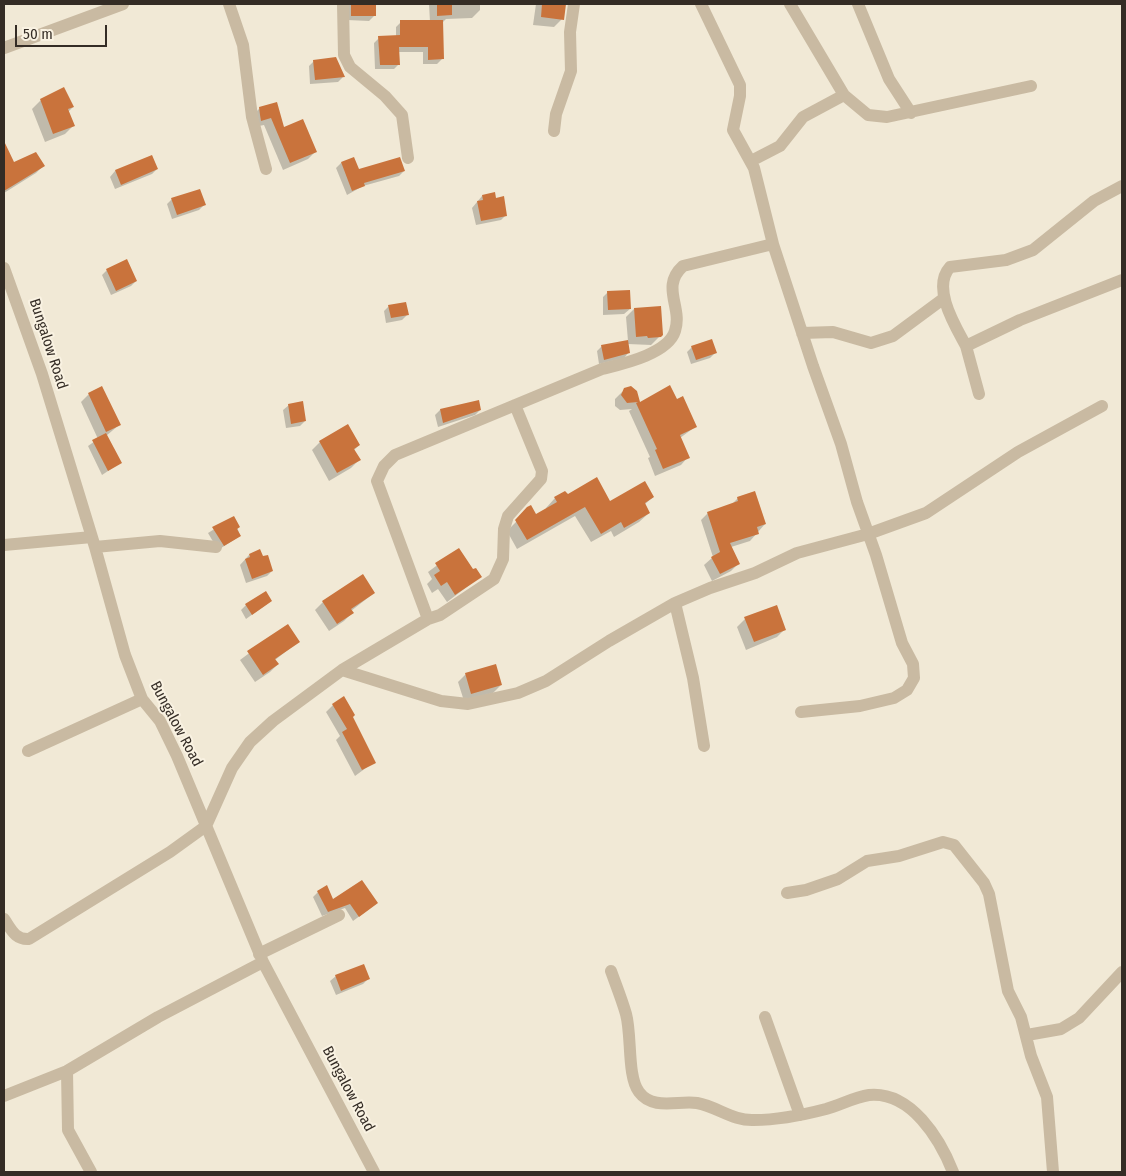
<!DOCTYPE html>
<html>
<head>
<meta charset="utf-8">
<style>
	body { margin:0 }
	#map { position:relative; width:1126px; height:1176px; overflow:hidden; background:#f1e9d6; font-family:"Fira Sans Condensed",sans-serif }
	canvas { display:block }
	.frame { position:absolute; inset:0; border:5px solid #342c25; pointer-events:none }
	.scale { position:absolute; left:15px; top:25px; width:92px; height:22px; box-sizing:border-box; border:2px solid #342c25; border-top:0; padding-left:6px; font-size:15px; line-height:18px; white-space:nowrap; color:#342c25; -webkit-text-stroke:4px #f9f2e2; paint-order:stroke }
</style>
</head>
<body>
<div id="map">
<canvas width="1126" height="1176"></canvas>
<div class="frame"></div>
<div class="scale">50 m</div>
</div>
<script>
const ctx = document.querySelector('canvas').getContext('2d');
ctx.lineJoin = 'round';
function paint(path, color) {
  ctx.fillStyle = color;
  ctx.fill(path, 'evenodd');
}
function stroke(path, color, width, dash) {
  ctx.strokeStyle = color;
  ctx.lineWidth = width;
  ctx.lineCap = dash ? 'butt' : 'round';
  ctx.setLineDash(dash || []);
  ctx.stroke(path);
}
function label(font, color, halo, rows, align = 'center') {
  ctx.font = font + ' "Fira Sans Condensed",sans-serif';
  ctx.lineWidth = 4;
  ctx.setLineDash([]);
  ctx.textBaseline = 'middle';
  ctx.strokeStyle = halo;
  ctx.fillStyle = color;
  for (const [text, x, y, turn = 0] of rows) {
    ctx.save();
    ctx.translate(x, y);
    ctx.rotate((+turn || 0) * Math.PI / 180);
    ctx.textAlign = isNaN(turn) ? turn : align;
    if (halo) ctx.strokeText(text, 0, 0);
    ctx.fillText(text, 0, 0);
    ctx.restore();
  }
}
paint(new Path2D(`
	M345,4H375L374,16L369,21L347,20Z
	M429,4H480V10L472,18L446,19L442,23V59L437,64H423V52H398L399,64L394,69H375L374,43L379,38L396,37V27L401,22H430Z
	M536,4H565L562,19L554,27L533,25Z
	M314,61L343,77L338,82L310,84L309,66Z
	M63,89L73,107L68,112L73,126L65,134L45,142L32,109L40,101Z
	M276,104L283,129L315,152L308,159L283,170L264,125L254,127L252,116L260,108Z
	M4,144L14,164L43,166L36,173L4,193Z
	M152,156L157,169L152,174L115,189L110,177L115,171Z
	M353,158L358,170L404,171L399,176L363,186L347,195L336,168L341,163Z
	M482,196L495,199L506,215L501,220L476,225L472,208Z
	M172,199L204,205L199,210L172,219L167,204Z
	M107,270L136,281L131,286L111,295L102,275Z
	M608,292L630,309L624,314L603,315V297Z
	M389,306L407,315L402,320L386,323L384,311Z
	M634,309L662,334L651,345L628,344L629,352L624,358L599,364L597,351L602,346L628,341L626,317Z
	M692,347L715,353L710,358L691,364L687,352Z
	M633,389L639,403L676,400L695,427L680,438L688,457L681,465L655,476L648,458L650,457L629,411L632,409L620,410L615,406V399L622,392Z
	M89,394L119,425L106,436L120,463L102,475L88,446L98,439L81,402Z
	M289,405L305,421L300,426L286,428L283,410Z
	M440,410H480L475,415L438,427L435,415Z
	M320,442L359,445L354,450L359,460L351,468L329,481L312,450Z
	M567,496L610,503L653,497L644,505L649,513L639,522L614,537L611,531L591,542L575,516L517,549L507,531L531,507L536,516L547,509L546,508L555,498Z
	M738,498L765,524L750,541L731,547L739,563L731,571L712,581L704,565L713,557L701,520L708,513L731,505Z
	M234,517L240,536L218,550L208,533Z
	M459,549L473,571L480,577L447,602L438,589L432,593L427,584L432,579L428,572Z
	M249,555L272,571L267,576L246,583L240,565Z
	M363,576L374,593L351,611L352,613L344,621L329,631L315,610L323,602Z
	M271,601L246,619L241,610L246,605Z
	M745,619L785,629L777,637L746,650L737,627Z
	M287,625L298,642L275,660L278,664L270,672L255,682L240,660Z
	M466,674L501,685L493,693L464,701L458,682Z
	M333,705L352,717L374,762L355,776L336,740L340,736L326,712Z
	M318,892L333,901L377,903L353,921L345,908L322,916L313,897Z
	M336,976L368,979L363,984L336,995L330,981Z`), '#0003');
paint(new Path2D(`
	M351,4H376V16H351Z
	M437,4H452V15L437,16Z
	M542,4H566L564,20L541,17Z
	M400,20H443L444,59L428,60V47H399L400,65H380L378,36L400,35Z
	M336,57L345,77L315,80L313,60Z
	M64,87L74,107L68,109L75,126L53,134L40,99Z
	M277,102L284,127L303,119L317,152L290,163L271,118L261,121L260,115L259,107Z
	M4,141L14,162L36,152L45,166L4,191Z
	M152,155L158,169L121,185L115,170Z
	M354,157L359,169L400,157L405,171L364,183L365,186L352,191L341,162Z
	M200,189L206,205L177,215L171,198Z
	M495,192L496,198L504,196L507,216L481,221L477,201L483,200L482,195Z
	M127,259L137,281L116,291L106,269Z
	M630,290L631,309L608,310L607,291Z
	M406,302L409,315L391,318L388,305Z
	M661,306L663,335L661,337L648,338L647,336L636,337L634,308Z
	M712,339L717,353L696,360L691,346Z
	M628,340L630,353L604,360L601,345Z
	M670,385L677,399L683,396L697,427L680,435L690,458L663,469L655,450L657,449L636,403L638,402L627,403L621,395L624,388L631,386L637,391L640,402Z
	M102,386L121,425L106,432L88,393Z
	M479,400L481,410L443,423L440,409Z
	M303,401L306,421L291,424L288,404Z
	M348,424L360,445L354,449L361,460L337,473L319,441Z
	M106,433L122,463L108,471L92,440Z
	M597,477L610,501L645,481L654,497L645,503L650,513L624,528L621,522L601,534L585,507L527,540L515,520L527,507L531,505L536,514L557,502L554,497L565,491L568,494Z
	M755,491L766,524L757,527L759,534L730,543L740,564L720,574L711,557L720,552L707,512L738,501L737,497Z
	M234,516L240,527L237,529L241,536L224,546L212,527Z
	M459,548L473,569L476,568L482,577L455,595L447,582L441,586L434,575L440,571L435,563Z
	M260,549L263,556L268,555L273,571L252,579L245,559L250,557L249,554Z
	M363,574L375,593L351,609L354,613L337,624L322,601Z
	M266,591L272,601L252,615L245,604Z
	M777,605L786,630L754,642L744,617Z
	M288,624L300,642L275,659L279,664L263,675L247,651Z
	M496,664L502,685L471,694L465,673Z
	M344,696L355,715L353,717L376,763L362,770L342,732L347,729L332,704Z
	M362,880L378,903L359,917L350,904L328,912L317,891L327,885L333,899Z
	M364,964L370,979L341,991L335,975Z`), '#c9733c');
stroke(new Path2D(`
	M229,4L243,45L252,117L266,169
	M343,4L344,55L350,67L385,96L402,115L408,158
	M701,4L740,85V96L733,130L754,168L773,244L813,366L841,444L857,502L876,555L902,643L913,664L914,678L907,690L894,698L860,706L801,712
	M790,4L844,95L868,115L887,117L1031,86
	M858,4L889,79L911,113
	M4,48L123,4
	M554,131L556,114L571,71L570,32L574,4
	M751,161L780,146L803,117L844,95
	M1122,186L1094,201L1033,250L1006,260L950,267C931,288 956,327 966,346L1020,320L1122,280
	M4,268L42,374L95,547L125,655L142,699L160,721L177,756L263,962L374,1172
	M802,333L833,332L871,343L893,336L943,299
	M966,346L979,394
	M4,545L92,537
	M95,547L160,541L216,547
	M675,603L693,678L704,746
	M428,619L440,615L494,579L503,559L504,529L508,516L541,479L542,471L515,405
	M342,670L441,701L468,704L518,693L546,681L609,641L675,603L710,588L755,573L797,553L868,534L926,513L1018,452L1102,406
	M28,751L142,699
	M787,893L806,890L838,879L867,861L899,856L943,842L954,845L984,883L989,894L1008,991L1021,1017L1031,1056L1047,1097L1053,1172
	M4,919C11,929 15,940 29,939L170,852L206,826L232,768L250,742L273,721L342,670L428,619L377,481L384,466L395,455L602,369C622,364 668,354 675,331C683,307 660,287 683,266L773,244
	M259,954L339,915
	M611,971C616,985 622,1000 626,1014C632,1036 627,1076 639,1092C653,1111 679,1100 697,1103C718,1107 733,1121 754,1120C778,1120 803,1115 826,1109C840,1105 855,1097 869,1095C911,1091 940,1139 953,1172
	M765,1017L800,1115
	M1027,1035L1061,1029L1079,1018L1122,972
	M67,1071L68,1130L91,1172
	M4,1096L67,1071L158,1017L263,962`), '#c9baa2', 12);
label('15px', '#342c25', '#f9f2e2', [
	["Bungalow Road",48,344,72],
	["Bungalow Road",176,724,62],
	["Bungalow Road",348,1089,62]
]);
</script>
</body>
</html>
